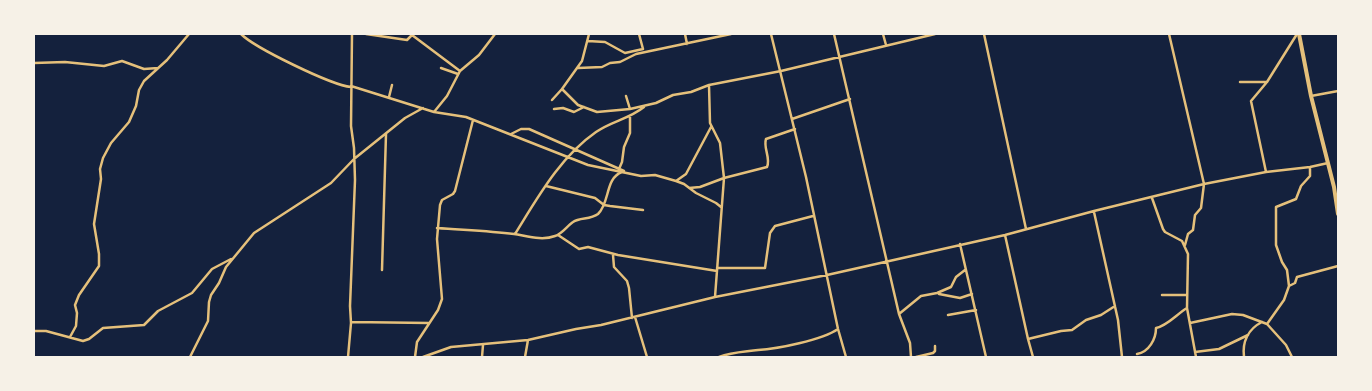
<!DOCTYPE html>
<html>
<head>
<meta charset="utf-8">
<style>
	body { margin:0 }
	#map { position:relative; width:1372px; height:391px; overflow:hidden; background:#14213d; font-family:"DM Sans",sans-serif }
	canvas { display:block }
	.frame { position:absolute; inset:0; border:35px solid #f6f1e7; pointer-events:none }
</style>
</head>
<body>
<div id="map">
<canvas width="1372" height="391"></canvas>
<div class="frame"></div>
</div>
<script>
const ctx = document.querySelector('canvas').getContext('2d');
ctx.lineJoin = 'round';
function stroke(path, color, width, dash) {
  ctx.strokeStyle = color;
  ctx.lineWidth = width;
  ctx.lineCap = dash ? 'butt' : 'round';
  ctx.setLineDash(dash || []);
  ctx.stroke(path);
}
stroke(new Path2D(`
	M241,34C255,48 331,85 351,87
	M366,34L407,40L412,35
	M589,34L582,61L562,89L578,105L597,112L630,109L656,103L673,95L691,92L709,85L781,71L935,34
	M639,34L643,49
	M685,34L687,44
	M771,34L806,177L838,329L846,357
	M834,34L899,314L910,343L911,357
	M883,34L886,45
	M984,34L1026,229
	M1169,34L1204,184L1201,208L1195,215L1193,230L1188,234L1185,245
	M412,35L460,71
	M588,41L605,42L625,53L643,49
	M34,63L65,62L104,66L122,61L144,69L158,68
	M441,68L458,74
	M578,68L602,67L610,63L620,62L636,54L731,34
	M1240,82H1267
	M709,85L710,123L720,143L724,178L715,297
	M351,86L434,112L466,117L588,165L641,176L655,175L676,181L684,184L696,193L716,203L721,207
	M626,96L630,109
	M1311,96L1338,91
	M389,97L392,85
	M552,100L562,89
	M554,109L563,108L574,112L584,107
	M434,112L447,96L460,71L479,55L495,34
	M792,119L850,99
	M511,134L521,129H529L624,171
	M619,169L622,162L624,147L630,133V117
	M1266,172L1251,101L1267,82L1297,34
	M676,181L686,174L711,127
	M546,186L595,198L604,205L610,206L643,210
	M689,188L700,187L724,178L767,167C771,158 763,148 766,139L795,129
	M1152,198L1163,229L1165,232L1182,241L1188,254L1187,308L1196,357
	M1094,212L1118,320L1122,357
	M437,228C462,230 488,231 514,234C527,236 542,241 555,236C562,234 567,226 573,222C580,217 590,220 598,214C610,203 605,178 622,172
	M515,234C538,197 560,157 596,132C612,121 629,119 644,107
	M558,235L579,249L588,247L618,255L717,271
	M1005,235L1028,339L1033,357
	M960,244L986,357
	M613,255L614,267L627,281L629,288L632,318
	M717,268H765L770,233L775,226L813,216
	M382,270L386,134
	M1289,286L1295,283L1297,277L1338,266
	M939,294L960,298L972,294
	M1162,295H1187
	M899,314L921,296L937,293L951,287L956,277L965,270
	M948,315L976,310
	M635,317L647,357
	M351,322L429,323
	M1190,323L1232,314L1243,315L1267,324L1286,345L1292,357
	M1267,324L1284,300L1289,286L1287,270L1282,262L1276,245V207L1296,199L1301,186L1310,176V167
	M34,331H46L83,341L89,339L103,328L144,325L158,311L192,293L212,269L231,259
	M70,337L76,326L77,313L75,305L79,295L99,266V254L94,224L101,179L100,169L103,158L111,143L129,122L136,106L139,90L144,81L167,60L189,34
	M1028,339L1061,331L1072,330L1086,320L1101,315L1115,306
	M1195,352L1219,349L1248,335
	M1137,354C1149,352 1156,339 1156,328C1167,326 1177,314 1187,308
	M190,357L208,321L209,302L211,295L219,283L226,267L254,233L331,183L354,159L405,118L423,108
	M348,357L351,323L350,306L355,180L354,148L351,126L352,34
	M415,357L417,342L438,310L442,299L437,239L440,205L442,200L453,194L455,191L473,120
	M423,357L451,347L528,340L576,329L601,325L715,297L827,275L1005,235L1094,211L1204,184L1266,172L1310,167L1328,163
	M482,357L483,345
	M525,357L528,340
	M719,357C732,352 744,352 758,350C777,349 822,340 838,329
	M916,357L933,353L935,351V346
	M1244,357C1242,342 1248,329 1262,322`), '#e5c07b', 2.5);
stroke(new Path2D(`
	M1299,34L1311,96L1334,187L1338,214`), '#e5c07b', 4);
</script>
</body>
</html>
